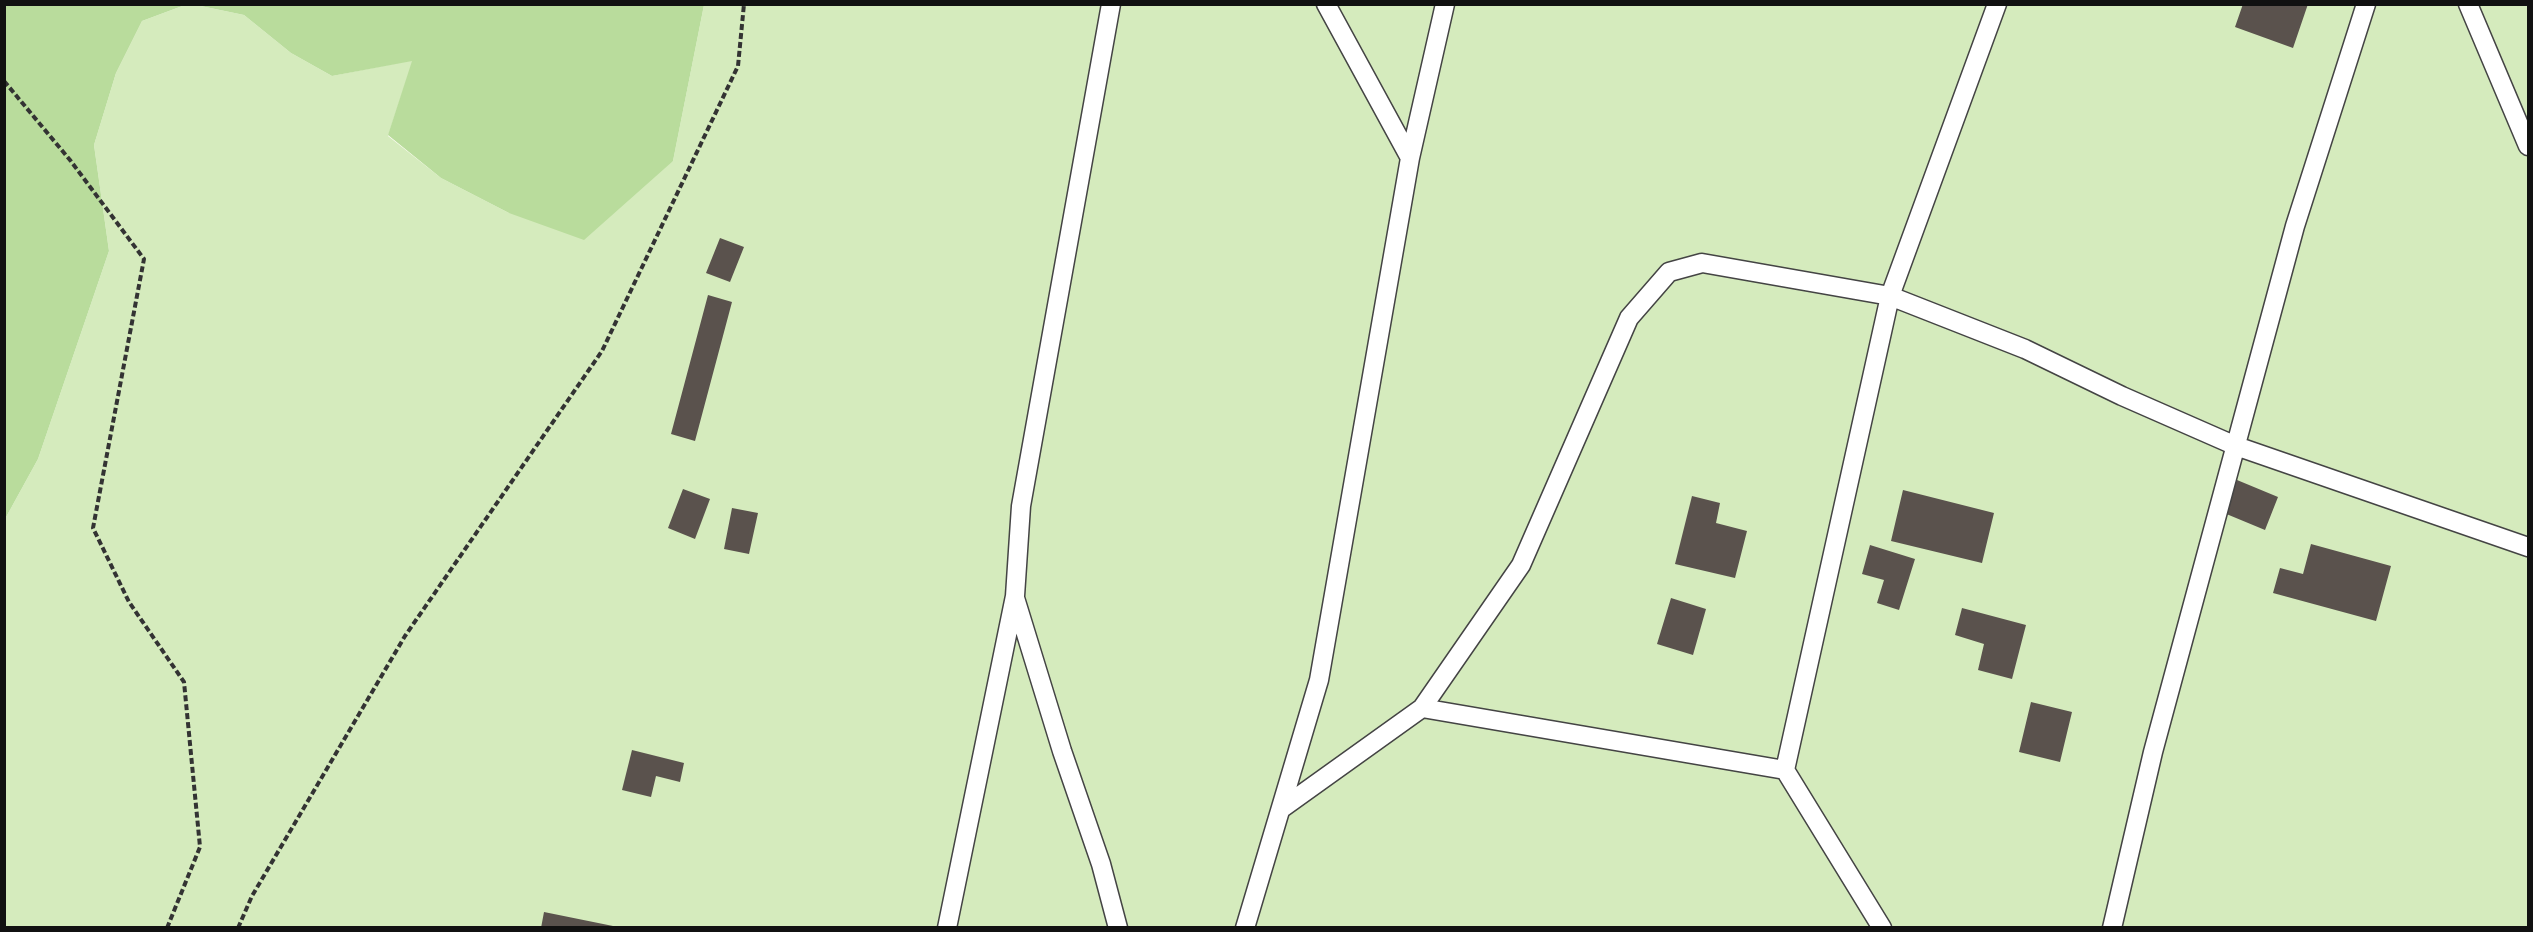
<!DOCTYPE html>
<html>
<head>
<meta charset="utf-8">
<style>
	body { margin:0 }
	#map { position:relative; width:2533px; height:932px; overflow:hidden; background:#fffdf5; font-family:"Noto Serif",serif }
	canvas { display:block }
	.frame { position:absolute; inset:0; border:6px solid #111; pointer-events:none }
</style>
</head>
<body>
<div id="map">
<canvas width="2533" height="932"></canvas>
<div class="frame"></div>
</div>
<script>
const ctx = document.querySelector('canvas').getContext('2d');
ctx.lineJoin = 'round';
function paint(path, color) {
  ctx.fillStyle = color;
  ctx.fill(path, 'evenodd');
}
function stroke(path, color, width, dash) {
  ctx.strokeStyle = color;
  ctx.lineWidth = width;
  ctx.lineCap = dash ? 'butt' : 'round';
  ctx.setLineDash(dash || []);
  ctx.stroke(path);
}
paint(new Path2D(`
	M185,5H196L244,15L291,53L332,76L413,60L388,136L441,178L509,213L673,161L704,5H2528V927L5,928V519L38,459L109,251L94,145L116,73L142,21Z`), '#d5ebbd');
paint(new Path2D(`
	M5,4L185,5L142,21L116,73L94,145L109,251L38,459L5,519Z
	M704,5L673,161L584,240L509,213L441,178L388,135L412,61L332,76L291,53L244,15L196,5Z`), '#b9dc9c');
paint(new Path2D(`
	M2243,4H2308L2293,48L2235,27Z
	M720,238L744,247L730,282L706,273Z
	M708,295L732,302L695,441L671,434Z
	M2237,480L2278,497L2265,530L2224,513Z
	M683,489L710,499L695,539L668,528Z
	M1903,490L1994,513L1982,563L1891,541Z
	M1692,496L1720,503L1716,523L1747,531L1735,578L1675,564Z
	M732,508L758,513L749,554L724,549Z
	M2311,544L2391,566L2376,621L2273,593L2280,568L2303,574Z
	M1870,545L1915,559L1899,610L1877,603L1884,580L1862,574Z
	M1671,598L1706,609L1693,655L1657,644Z
	M1962,608L2026,625L2012,679L1978,670L1984,644L1955,635Z
	M2031,702L2072,712L2060,762L2019,752Z
	M632,750L684,763L680,782L656,776L651,797L622,790Z
	M544,912L613,926V928H541Z`), '#5a524d');
const lane = new Path2D(`
	M1326,4L1410,158
	M2468,4L2528,146
	M1015,598L1062,751L1101,864L1118,928
	M1422,708L1785,770
	M1281,809L1422,708L1521,565L1629,318L1669,272L1702,263L1890,296L2025,349L2122,396L2236,446L2528,547
	M947,928L1015,596L1021,506L1111,4
	M1245,928L1319,680L1410,158L1445,4
	M1882,928L1785,770L1890,296L1997,4
	M2112,928L2153,752L2295,226L2366,4`);
stroke(lane, '#444', 21);
stroke(new Path2D(`
	M4,81L70,160L144,259L93,528L129,602L184,682L200,847L167,928
	M238,928L252,896L405,636L602,351L738,66L744,4`), '#333', 4, [6, 3]);
stroke(lane, '#fff', 18);
</script>
</body>
</html>
